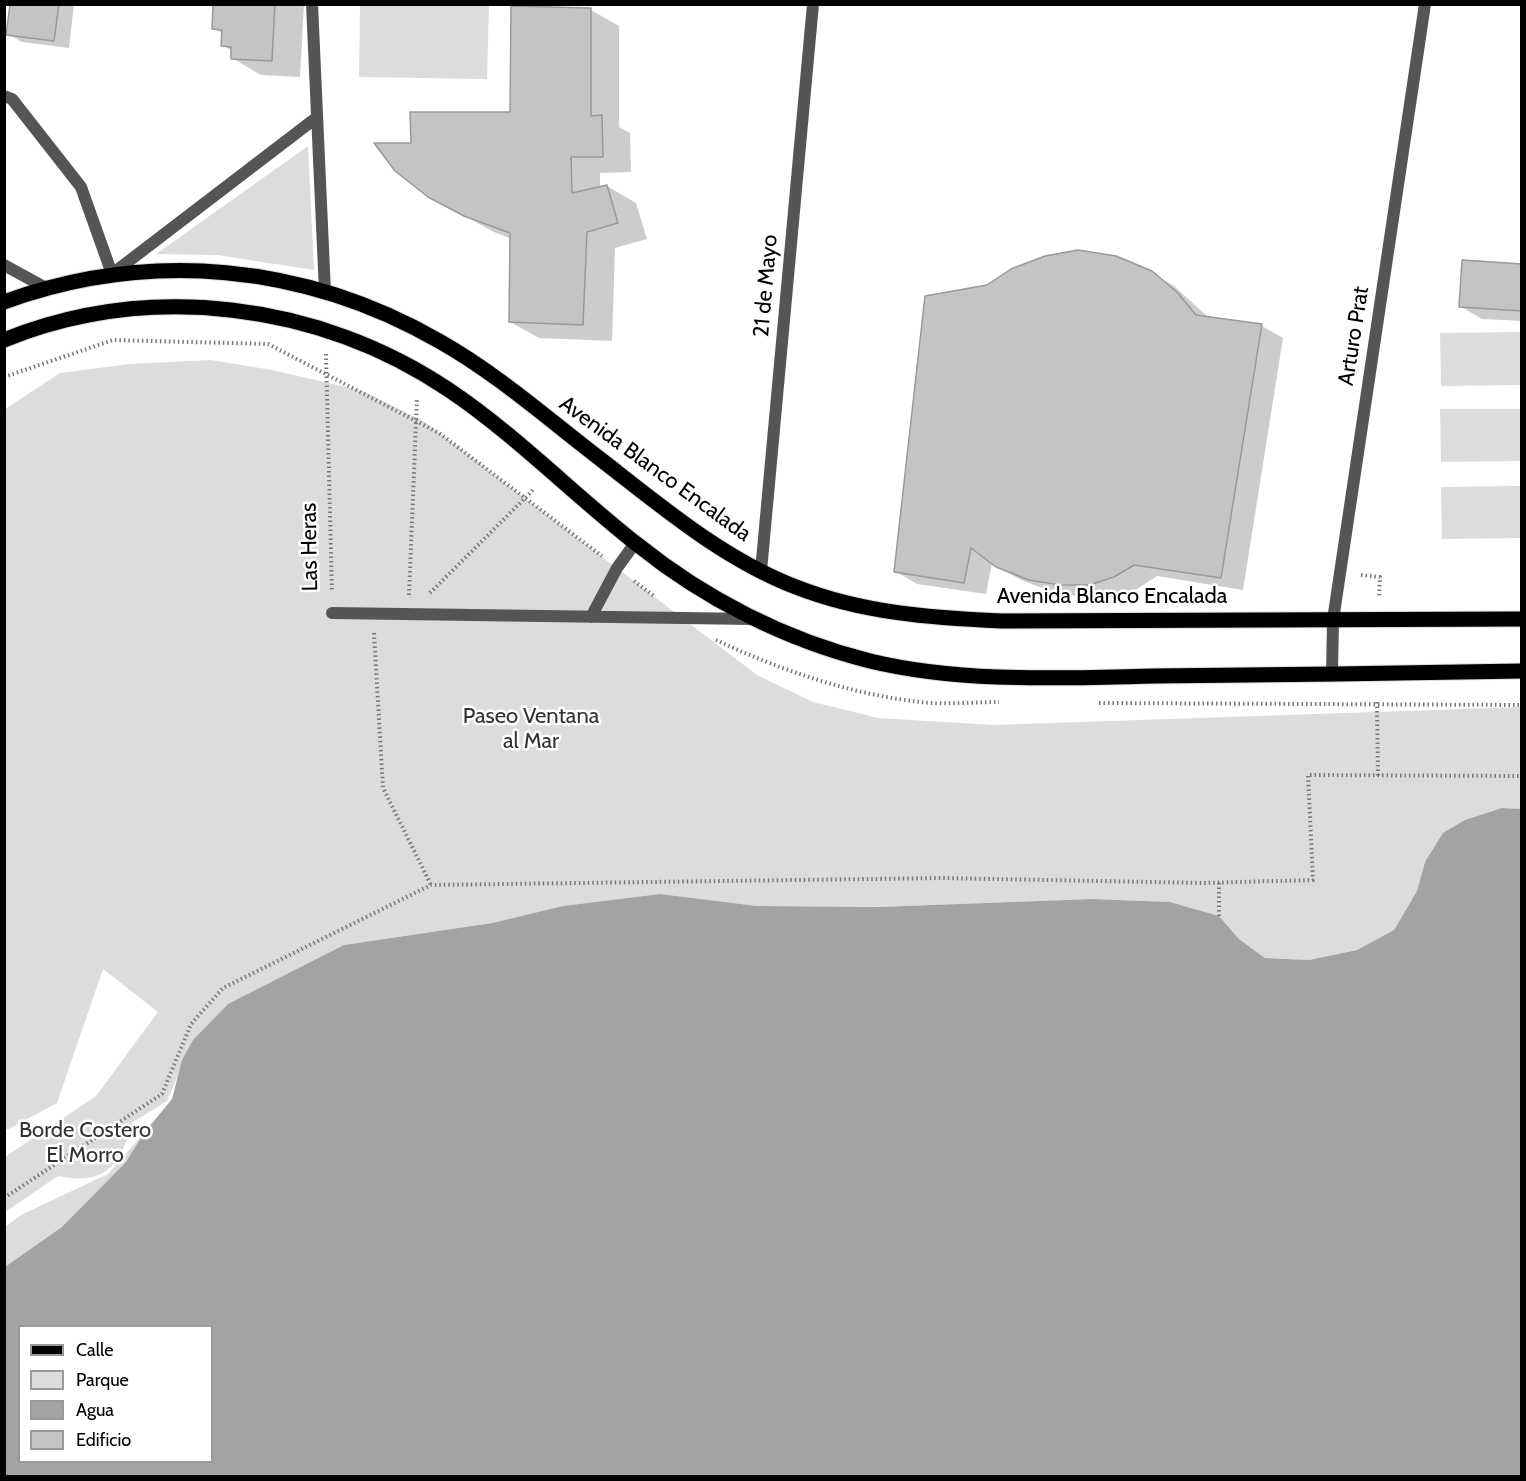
<!DOCTYPE html>
<html>
<head>
<meta charset="utf-8">
<style>
	body { margin:0 }
	#map { position:relative; width:1526px; height:1481px; overflow:hidden; background:#fff; font-family:Cabin,sans-serif }
	canvas { display:block }
	.frame { position:absolute; inset:0; border:6px solid #000; pointer-events:none }
	.legend { position:absolute; left:18px; top:1325px; width:195px; height:138px; box-sizing:border-box; background:#fff; border:2px solid #999; margin:0; padding:8px 10px; list-style:none; font-size:18px; color:#000 }
	.legend li { display:flex; align-items:center; gap:12px; height:30px }
	.legend b { width:30px; border:2px solid #999 }
</style>
</head>
<body>
<div id="map">
<canvas width="1526" height="1481"></canvas>
<div class="frame"></div>
<ul class="legend">
<li><b style="height:8px;background:#000"></b>Calle</li>
<li><b style="height:16px;background:#dcdcdc"></b>Parque</li>
<li><b style="height:16px;background:#a3a3a3"></b>Agua</li>
<li><b style="height:16px;background:#c4c4c4"></b>Edificio</li>
</ul>
</div>
<script>
const ctx = document.querySelector('canvas').getContext('2d');
ctx.lineJoin = 'round';
function paint(path, color) {
  ctx.fillStyle = color;
  ctx.fill(path, 'evenodd');
}
function stroke(path, color, width, dash) {
  ctx.strokeStyle = color;
  ctx.lineWidth = width;
  ctx.lineCap = dash ? 'butt' : 'round';
  ctx.setLineDash(dash || []);
  ctx.stroke(path);
}
function label(font, color, halo, rows, align = 'center') {
  ctx.font = font + ' Cabin,sans-serif';
  ctx.lineWidth = 5;
  ctx.setLineDash([]);
  ctx.textBaseline = 'middle';
  ctx.strokeStyle = halo;
  ctx.fillStyle = color;
  for (const [text, x, y, turn = 0] of rows) {
    ctx.save();
    ctx.translate(x, y);
    ctx.rotate((+turn || 0) * Math.PI / 180);
    ctx.textAlign = isNaN(turn) ? turn : align;
    if (halo) ctx.strokeText(text, 0, 0);
    ctx.fillText(text, 0, 0);
    ctx.restore();
  }
}
paint(new Path2D(`
	M360,5H489L487,79L359,77Z
	M308,146L314,270L217,255L156,254Z
	M1521,332V385L1441,386L1440,333Z
	M211,360L272,370L363,391L425,422L757,675L813,702L878,718L993,725L1521,707V809L1502,808L1425,862L1417,891L1394,930L1357,950L1309,960L1265,958L1239,939L1219,916L1170,902L1092,899L879,907L757,906L660,894L563,906L492,923L344,945L193,1040L167,1101L133,1122C120,1165 106,1186 58,1176L5,1212V1157L96,1096L158,1012L103,969L57,1103L5,1131V409L60,373L130,364Z
	M1440,409H1521V461L1441,462Z
	M1521,486V538L1442,539L1441,487Z
	M144,1133L131,1172L5,1313V1227L21,1215L108,1174Z`), '#dcdcdc');
paint(new Path2D(`
	M1502,808L1522,809L1521,1476H5V1267L62,1227L126,1162L144,1133L172,1099L182,1060L193,1040L228,1004L344,945L492,923L563,906L660,894L757,906L879,907L1092,899L1170,902L1219,916L1239,939L1265,958L1309,960L1357,950L1394,930L1417,891L1425,862L1443,833L1465,820ZM20,1326H212V1462H20Z`), '#a3a3a3');
paint(new Path2D(`
	M12,4H74L69,48L22,42L8,34Z
	M215,4H304L300,77L261,75L232,58L233,51L222,45L223,34L214,28Z
	M591,10L619,26V127L630,133L631,172L600,173V188L607,186L636,203L647,239L615,248L612,341L539,338L510,322L512,239L494,232L428,196L412,144L511,114Z
	M1522,265V321L1482,319L1460,306Z
	M1152,273L1174,286L1209,318L1262,326L1283,338L1243,590L1157,576L1137,589L1112,597H1083L1052,592L1019,579L992,563L986,594L917,584L895,571Z`), '#0003');
const building = new Path2D(`
	M10,4H59L54,41L6,35Z
	M213,4H275L272,61L231,59V47L221,46L222,30L212,29Z
	M511,6L591,8V116L602,115L603,157H571L572,193L607,185L618,223L587,232L583,325L509,322L510,233L464,216L428,197L395,171L374,143H411L410,112H510Z
	M1078,250L1116,256L1152,271L1177,292L1196,315L1262,324L1221,578L1134,565L1114,577L1089,585H1060L1029,580L996,567L971,548L964,583L894,572L925,296L987,285L1011,269L1045,256Z
	M1462,260L1522,264V311L1459,307Z`);
paint(building, '#c4c4c4');
stroke(building, '#999', 1.5);
const primary = new Path2D(`
	M4,302C150,249 305,264 439,341C496,373 547,418 599,458C661,506 723,559 796,587C862,613 932,618 1002,621L1522,619
	M4,340C150,281 320,303 449,390C516,435 574,495 638,545C705,599 786,640 870,661C961,683 1061,678 1154,676C1277,675 1399,673 1522,671`);
stroke(primary, '#dbdbdb', 17);
stroke(new Path2D(`
	M326,354L332,592
	M4,377L113,340L268,344L439,433L602,556
	M1361,575L1380,577L1379,598
	M634,581L654,596
	M430,593L535,488
	M409,595L417,398
	M374,633L383,788L431,885
	M716,640C780,670 850,694 920,702C945,705 973,702 999,702
	M1377,702L1378,777
	M1099,703L1522,705
	M1219,916V882
	M4,1198L162,1094L191,1024L223,988L431,885L943,878L1203,883L1313,880L1308,775L1522,776`), '#777', 4, [1.5, 3]);
stroke(new Path2D(`
	M4,96L12,99L81,187L112,274`), '#555', 12);
stroke(new Path2D(`
	M4,265L46,288
	M761,571L813,4
	M332,613L753,619
	M591,617L617,568L635,543`), '#555', 12);
stroke(new Path2D(`
	M312,4L325,292
	M112,274L316,118
	M1332,674L1333,620L1425,4`), '#555', 12);
stroke(primary, '#000', 15);
label('22px', '#000', '#fff', [
	["21 de Mayo",766,286,-85],
	["Arturo Prat",1354,336,-81],
	["Avenida Blanco Encalada",655,469,36],
	["Las Heras",310,547,-91],
	["Avenida Blanco Encalada",1112,597]
]);
label('22px', '#333', '#fff', [
	["Paseo Ventana",531,717],
	["al Mar",531,742],
	["Borde Costero",85,1131],
	["El Morro",85,1156]
]);
</script>
</body>
</html>
